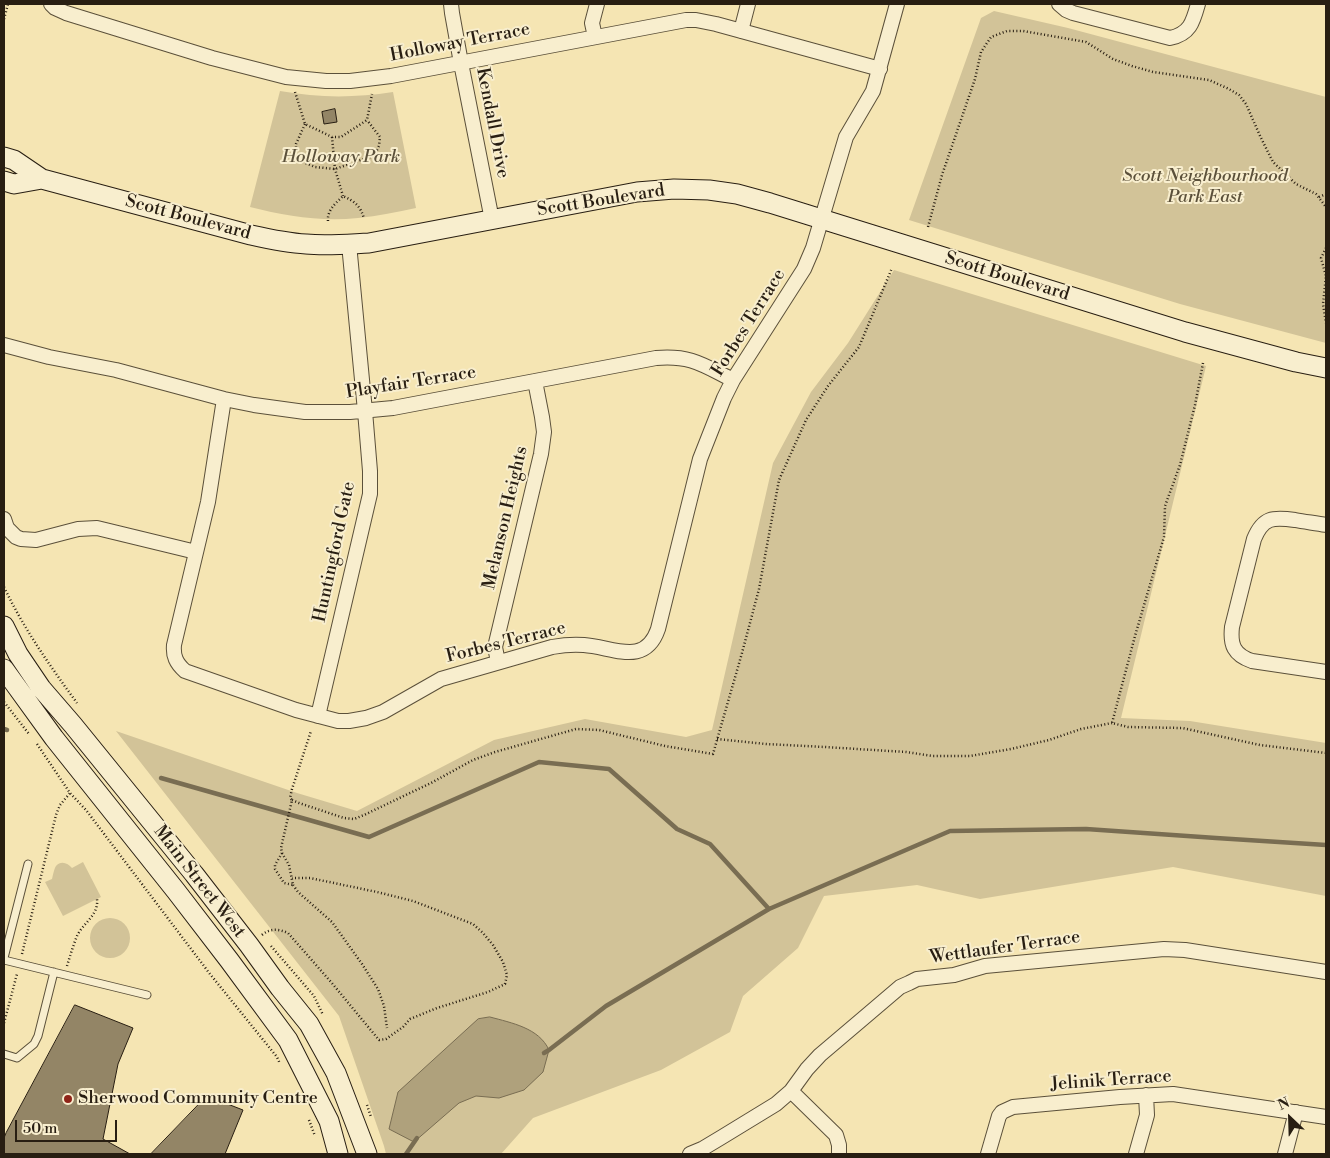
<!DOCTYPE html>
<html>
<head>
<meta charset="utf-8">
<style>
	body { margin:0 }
	#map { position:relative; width:1330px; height:1158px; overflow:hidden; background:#f5e5b3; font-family:"Libre Bodoni",serif }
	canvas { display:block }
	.frame { position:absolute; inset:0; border:5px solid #281e12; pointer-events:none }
	.north { position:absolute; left:1265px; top:1093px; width:50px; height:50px; -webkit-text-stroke:4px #f8eece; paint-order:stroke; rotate:336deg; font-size:14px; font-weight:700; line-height:20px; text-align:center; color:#281e12 }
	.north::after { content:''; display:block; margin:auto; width:18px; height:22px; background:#281e12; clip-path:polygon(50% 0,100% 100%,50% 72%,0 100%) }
	.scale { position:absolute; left:15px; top:1120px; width:102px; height:22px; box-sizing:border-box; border:2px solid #281e12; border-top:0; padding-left:6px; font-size:15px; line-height:18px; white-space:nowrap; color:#281e12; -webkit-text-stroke:4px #f8eece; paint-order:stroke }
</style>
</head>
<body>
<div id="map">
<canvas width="1330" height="1158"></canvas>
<div class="frame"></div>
<div class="north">N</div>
<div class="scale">50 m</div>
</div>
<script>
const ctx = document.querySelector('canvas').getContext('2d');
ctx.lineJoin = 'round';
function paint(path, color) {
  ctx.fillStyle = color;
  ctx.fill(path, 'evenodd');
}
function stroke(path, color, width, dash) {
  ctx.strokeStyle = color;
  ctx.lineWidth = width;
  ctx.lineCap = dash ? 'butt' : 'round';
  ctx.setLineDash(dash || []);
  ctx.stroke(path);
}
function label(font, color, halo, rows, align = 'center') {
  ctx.font = font + ' "Libre Bodoni",serif';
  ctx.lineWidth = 4;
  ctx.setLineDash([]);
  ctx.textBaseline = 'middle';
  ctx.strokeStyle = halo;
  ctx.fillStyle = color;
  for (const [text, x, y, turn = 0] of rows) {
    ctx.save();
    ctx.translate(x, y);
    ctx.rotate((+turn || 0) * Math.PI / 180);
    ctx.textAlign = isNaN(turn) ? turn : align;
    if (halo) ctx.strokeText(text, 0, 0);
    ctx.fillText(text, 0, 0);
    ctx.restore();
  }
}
paint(new Path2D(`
	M994,11L1068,28L1326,97V343L1180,304L909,220L981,18Z
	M280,91C319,98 354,98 393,92L416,208C397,212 378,216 358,218C321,222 286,216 250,207Z
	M894,270L1206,366L1121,718L1190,721L1326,743V896L1173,867L980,899L917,885L824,896L798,948L743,996L730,1032L661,1070L533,1118L501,1154H386L384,1146L339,1016L116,731L297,793L357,811L494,740L585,719L686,737L712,730L773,463L811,392L848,343Z
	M83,862L101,897L63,916L45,882L52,879C53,875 54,869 56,866C61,860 68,863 72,868Z
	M90 938a20 20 0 1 1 40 0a20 20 0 1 1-40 0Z`), '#d2c398');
const water = new Path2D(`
	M490,1017C512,1023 539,1028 549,1050L543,1072L524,1090L499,1098L476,1096L459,1103L414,1142L389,1129L398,1092L478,1019Z`);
paint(water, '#afa17c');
stroke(water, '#796d52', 1);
stroke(new Path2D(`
	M4,729L7,730
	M161,778L369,837L539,762L609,769L677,829L710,844L769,909
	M544,1053L549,1050L606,1006L769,909L950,831L1086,829L1216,838L1326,845
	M406,1154L417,1138`), '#796d52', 4.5);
const building = new Path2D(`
	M335,109L337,122L324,124L322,112Z
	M75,1005L133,1028L118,1064L103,1139L130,1154H4V1138L6,1133Z
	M207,1096L243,1110L225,1154H151Z`);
paint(building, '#938566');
stroke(building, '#281e12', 1);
const lane = new Path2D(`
	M4,958L28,864
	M4,960L147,995
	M4,1054L17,1058L34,1044L38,1036L54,972`);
const street = new Path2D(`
	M51,4L55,8L66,13L212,58L286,77L326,81H350L391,76L686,20H696L716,24L880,69
	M451,4L452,13L461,63L492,220
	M1059,4L1066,10L1073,13L1170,38C1190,34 1193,22 1198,4
	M741,31L748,4
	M595,37L592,23L597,4
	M4,345L49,357L116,370L224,399L254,405L305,412H350L393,408L656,358C691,355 703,365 733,380
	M224,399L208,502L174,645C173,656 176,663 185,671L296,710L338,721H349L366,718L383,712L441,679L552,647C563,645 573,644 584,645C613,647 645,667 658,629L700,459L724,398L733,380L804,269L813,248L846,137L873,91L897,4
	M4,519L7,528L16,537L21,539L36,540L78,529L97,528L196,552
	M1326,525C1316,523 1305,522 1295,520C1273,517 1263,517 1254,539L1232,627C1230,645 1234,655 1252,661L1326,672
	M498,662L495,647L541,454L544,432L542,417L535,381
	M318,716L370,494V471L365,411L349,244
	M791,1091L836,1135L839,1145V1154
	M690,1154L702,1149L722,1137L776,1104L791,1091L807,1069L820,1055L873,1010L900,987L909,983L917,979L954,975L985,966L1164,949L1185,950L1326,972
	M988,1154L999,1116L1002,1112L1013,1107L1120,1097L1173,1094L1326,1117
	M1136,1154L1147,1115L1146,1095
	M1285,1154L1296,1112`);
const secondary = new Path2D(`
	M4,157L14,160L42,179L251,235C269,239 287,243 306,244C327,246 348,244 369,243L637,192L674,189L709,190L737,194L770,203L1185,332L1296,362L1326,368
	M4,181L14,184L42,179
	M4,626L18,654L41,688L73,725L194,874L249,945L280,988L309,1024L336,1073L367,1154
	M4,669L54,738L176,891L229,960L288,1040L329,1121L338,1154`);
stroke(lane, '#5b503a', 9);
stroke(street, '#5b503a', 16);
stroke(secondary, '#281e12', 21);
stroke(new Path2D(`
	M4,19L8,4
	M295,92L305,124L332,137H341L367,120L372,94
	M305,124L296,144V154L303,162L315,167L335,169L370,157L376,152L379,146L380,137L367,120
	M332,137L335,169L343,196
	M1319,197L1326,194
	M328,221C327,210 336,203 343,196C354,201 361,206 364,219
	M928,227L942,175L975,79L981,52L991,37L1007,31H1023L1086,42L1113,59L1132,66L1153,72L1209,80L1229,89L1239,95L1246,104L1261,138L1273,162L1296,184L1316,194L1326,207
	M1326,248L1321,258L1326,276L1323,304L1326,323
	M1203,363L1195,405L1180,465L1165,506L1164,537L1135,636L1112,723L1128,727L1182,728L1260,745L1326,753
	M4,587C24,629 50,666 77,703
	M4,702L29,734
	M717,739L766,744L825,747L906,752L933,756H970L1011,749L1049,740L1081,729L1112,723
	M37,744L70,793L86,810L210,974L277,1057L280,1064
	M292,800L299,803L344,818L354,819L364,815L431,783L473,760L495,752L576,729L599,730L665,746L713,754L742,653L759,589L779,480L806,420L828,386L859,347L892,268
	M282,853L289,865L293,885L284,883L275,869V865L282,853L281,848L292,800L290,798L292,789L311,731
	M293,885L298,892L332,922L362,964L378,989L384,1006L387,1028
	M262,935C270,928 279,929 288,933L331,982L379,1040L386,1039L403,1027L410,1019L437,1008L488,992L505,984L507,975L503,962L493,945L483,933L473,924L413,901L377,892L310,878H292
	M271,946L314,996L323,1015
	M22,954L56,815L60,805L70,793
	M67,966C70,956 73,946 77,936C83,923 99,915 97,899
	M4,1023L17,974
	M367,1105L371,1117
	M309,1120L315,1136`), '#281e12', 2.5, [1, 2.5]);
stroke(lane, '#f8eece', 7);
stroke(street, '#f8eece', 14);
stroke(secondary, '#f8eece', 19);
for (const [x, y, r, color] of [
	[68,1099,5,"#8f2418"]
]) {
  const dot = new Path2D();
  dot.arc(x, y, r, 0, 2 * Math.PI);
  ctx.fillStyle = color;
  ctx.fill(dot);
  stroke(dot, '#f8eece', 2);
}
label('18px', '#281e12', '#f8eece', [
	["Holloway Terrace",460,43,-11],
	["Kendall Drive",492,123,79],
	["Scott Boulevard",601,201,-9],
	["Scott Boulevard",188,218,15],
	["Scott Boulevard",1007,277,17],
	["Forbes Terrace",749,323,-58],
	["Playfair Terrace",411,383,-9],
	["Melanson Heights",506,518,-77],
	["Huntingford Gate",335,552,-78],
	["Forbes Terrace",506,643,-14],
	["Main Street West",199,882,52],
	["Wettlaufer Terrace",1005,948,-8],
	["Jelinik Terrace",1111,1081,-4]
]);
label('italic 18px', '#5b503a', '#f8eece', [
	["Holloway Park",341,158],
	["Scott Neighbourhood",1205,177],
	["Park East",1205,198]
]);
label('18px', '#281e12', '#f8eece', [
	["Sherwood Community Centre",78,1099]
], 'left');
</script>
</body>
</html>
